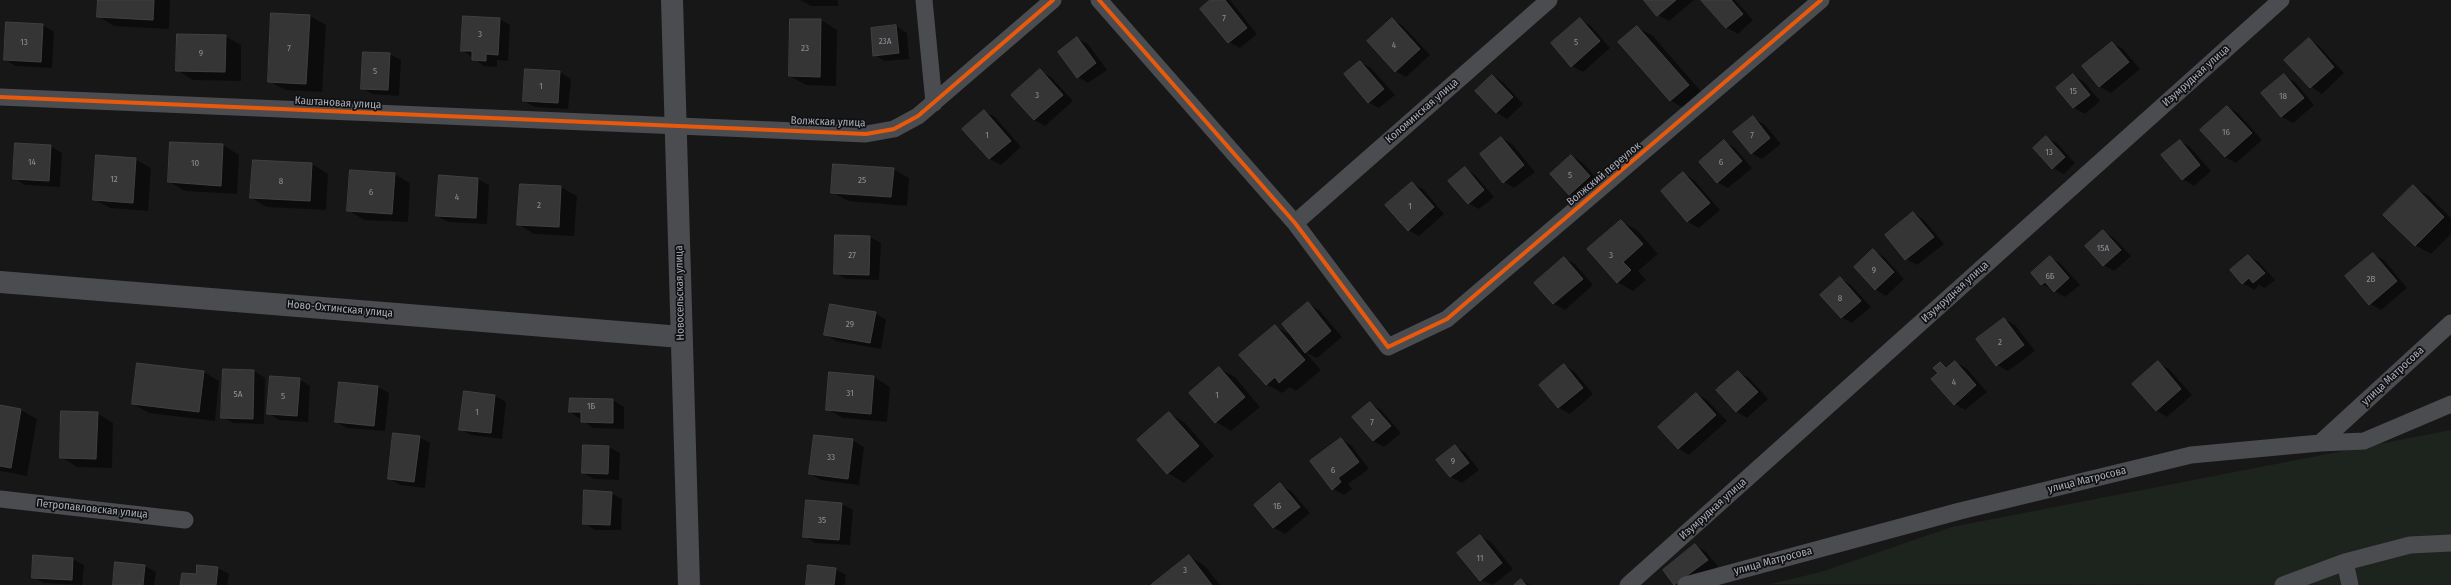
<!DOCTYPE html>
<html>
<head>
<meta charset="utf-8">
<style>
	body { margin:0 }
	canvas { display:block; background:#171717 }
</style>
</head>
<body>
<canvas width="2451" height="585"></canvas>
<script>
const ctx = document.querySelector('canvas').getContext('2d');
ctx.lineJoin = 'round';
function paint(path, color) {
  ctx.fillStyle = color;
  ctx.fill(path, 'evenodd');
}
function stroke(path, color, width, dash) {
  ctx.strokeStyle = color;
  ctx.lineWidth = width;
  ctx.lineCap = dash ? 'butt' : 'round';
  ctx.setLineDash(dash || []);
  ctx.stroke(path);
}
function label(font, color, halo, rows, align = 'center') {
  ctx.font = font + ' "Fira Sans Condensed",sans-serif';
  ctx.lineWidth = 3.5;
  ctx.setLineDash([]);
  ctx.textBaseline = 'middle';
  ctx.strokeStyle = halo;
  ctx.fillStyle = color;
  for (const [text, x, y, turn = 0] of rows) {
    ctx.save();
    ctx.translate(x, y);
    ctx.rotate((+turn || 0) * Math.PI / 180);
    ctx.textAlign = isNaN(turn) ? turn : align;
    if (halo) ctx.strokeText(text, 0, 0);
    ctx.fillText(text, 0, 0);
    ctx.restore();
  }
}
paint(new Path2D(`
	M2451,430V585L1770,584L1821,572L1952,527Z`), '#1d241e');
paint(new Path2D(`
	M99,0H170L169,29L114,26L98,16Z
	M800,0H838V6H811Z
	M1212,0H1230L1257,34L1240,48L1229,42Z
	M1645,0H1694L1669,21L1658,15Z
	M1702,0H1735L1753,20L1738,34L1727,28Z
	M310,16L326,25L322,92L285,90L269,81Z
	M500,19L510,25L508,61L497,60V67L484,66L462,50Z
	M1392,19L1403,26L1430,55L1406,77L1395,71Z
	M1580,19L1591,26L1610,48L1583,72L1572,66Z
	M821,20L837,30L836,86L806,85L790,76Z
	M7,23L43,25L54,32L52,68L16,66L5,60Z
	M896,26L907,33L909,59L885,61L874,55Z
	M1637,27L1653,36L1704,95L1687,110L1671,101L1620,42Z
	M225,36L241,45V81L193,80L177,70Z
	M1077,38L1088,44L1107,70L1088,83L1078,77Z
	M2309,39L2319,46L2344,73L2322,94L2311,87L2286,60Z
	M2112,43L2123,49L2140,69L2111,93L2100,87L2084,66Z
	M390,54L401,60L399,96L372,94L362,88Z
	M1360,62L1371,68L1395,95L1379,108L1368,102Z
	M1040,71L1051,77L1073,101L1045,126L1034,120Z
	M560,72L571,79L568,109L535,107L524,101Z
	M2073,75L2084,82L2100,101L2085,114L2074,108L2058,88Z
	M1493,76L1503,82L1523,104L1507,119L1496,112Z
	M2284,76L2295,82L2314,105L2293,123L2282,117L2263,93Z
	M2228,107L2238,113L2262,140L2236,163L2225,157Z
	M984,111L995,117L1021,147L1001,165L990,159L964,129Z
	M1753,118L1764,124L1781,144L1762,159L1751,153Z
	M2046,137L2057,143L2075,163L2064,174L2053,168Z
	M1502,138L1512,144L1535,172L1514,188L1504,182Z
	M2180,141L2190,147L2211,171L2194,186L2183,179L2162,155Z
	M1725,142L1735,148L1752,168L1728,188L1717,182Z
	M171,143L223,145L239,155L237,194L185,191L169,182Z
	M16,145L51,146L62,153L60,187L25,185L14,178Z
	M1572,156L1582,162L1600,182L1581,200L1570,194Z
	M135,159L151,168L148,211L110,208L94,199Z
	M254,161L312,164L328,174L326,210L267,207L251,198Z
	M1465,168L1475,175L1494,197L1479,209L1468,203Z
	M893,169L909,178L907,206L848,201L832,192Z
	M1683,173L1694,180L1720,210L1699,228L1688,222L1662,191Z
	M394,174L410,183L408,222L364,220L348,210Z
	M440,176L478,179L489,185L487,224L448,222L437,216Z
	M1412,183L1423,189L1444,214L1419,236L1408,230Z
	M561,187L577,196L574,236L534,234L518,224Z
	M2413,187L2429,196L2451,218V234L2431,254L2415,245Z
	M1914,213L1924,220L1944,244L1917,265L1906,259Z
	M1621,221L1637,230L1658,254L1638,271L1646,280L1633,291L1617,282Z
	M2103,231L2114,238L2131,256L2114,271L2103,265Z
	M870,237L881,243L879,280L846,279L835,273Z
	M1874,251L1884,257L1904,279L1886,296L1875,289Z
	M2373,254L2384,260L2407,288L2381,310L2370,304Z
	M2248,256L2259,262L2275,280L2265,288L2259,285L2254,290L2243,283L2232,270Z
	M2050,257L2061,264L2080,285L2065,297L2042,284Z
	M1564,258L1575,264L1593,285L1565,310L1554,304L1536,283Z
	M1840,278L1851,285L1871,307L1852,323L1841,317Z
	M1308,304L1319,310L1342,337L1317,358L1305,352L1321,370L1296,391L1290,387L1282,393L1266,384L1275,326L1292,336Z
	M875,313L886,320L881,349L836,341L825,334Z
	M2004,319L2015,325L2035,351L2008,371L1997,365Z
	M1955,362L1966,368L1987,392L1965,410L1955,404L1939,373L1940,363L1949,368Z
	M2158,363L2169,369L2192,395L2167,417L2156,410Z
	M1564,365L1575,372L1593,394L1570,414L1559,408L1540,385Z
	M1219,368L1235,377L1260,407L1231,431L1216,422Z
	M254,371L265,378L264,424L233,423L222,417Z
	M204,372L219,381L215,421L149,413L133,404Z
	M1738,372L1749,378L1768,399L1747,418L1737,412L1717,390Z
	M874,377L890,387L887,422L843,418L827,409Z
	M299,379L310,386L308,422L279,420L268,413Z
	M378,387L389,393L385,431L347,428L336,422Z
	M465,392L495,396L506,402L502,439L471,435L460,429Z
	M1697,394L1707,400L1727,421L1689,455L1678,448Z
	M571,400H613L624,407V429L593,428L570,412Z
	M1370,403L1381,410L1401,433L1384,447L1373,441L1354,417Z
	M0,406L21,410L37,419L27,476L0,471Z
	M97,413L113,423L112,468L77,467L61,457Z
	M1169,413L1185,423L1214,456L1184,483L1168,473L1139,440Z
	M419,437L430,443L425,488L400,485L389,479Z
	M1341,439L1352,446L1369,469L1348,484L1352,489L1344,495L1333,489Z
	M853,440L864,447L859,485L821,480L810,474Z
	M1455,446L1466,453L1479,470L1462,483L1451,477L1438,460Z
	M609,447L620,453L619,480L594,479L583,473Z
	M1280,485L1291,491L1310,513L1285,534L1274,528L1256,505Z
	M611,493L622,499L621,530H595L584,523Z
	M806,501L842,504L853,510L850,545L815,543L804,536Z
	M1480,536L1491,542L1513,569L1493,585L1481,580Z
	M1695,545L1706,552L1718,566L1695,585H1676L1664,571Z
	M1189,556L1205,566L1220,585H1153Z
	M73,559L84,565L82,585L44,583L33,577Z
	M145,566L156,572L154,585H114Z
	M198,566L218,568L229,574L227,585H181L197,576Z
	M835,569L846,575L845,585H807Z
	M1522,580L1530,585H1515Z`), '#0007');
const building = new Path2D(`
	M98,0H154L153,20L97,17Z
	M1210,0H1225L1247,28L1228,43L1200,9Z
	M1644,0H1676L1657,16Z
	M1701,0H1731L1743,14L1726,28Z
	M271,13L310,15L306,84L268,82Z
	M463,16L500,18L498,55L486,54V61L472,60V51H461Z
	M1392,18L1420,49L1395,72L1367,41Z
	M1580,18L1600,41L1571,67L1551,43Z
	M790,19H821L820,77L789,76Z
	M6,22L43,24L41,62L4,60Z
	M896,25L899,53L873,56L871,28Z
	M1637,26L1689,85L1670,101L1618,42Z
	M177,34L226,35L225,72L176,71Z
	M1077,37L1096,63L1077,78L1058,52Z
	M2309,38L2334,67L2310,88L2284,60Z
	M2112,42L2129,62L2099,87L2082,66Z
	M363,52L390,53L388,90L361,89Z
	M1360,61L1384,89L1368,103L1344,74Z
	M525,69L560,71L558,103L523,101Z
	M1040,69L1063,95L1034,120L1011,95Z
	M2073,74L2090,95L2073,108L2056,88Z
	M2284,74L2304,98L2281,117L2261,93Z
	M1492,75L1513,97L1496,113L1475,91Z
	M2227,106L2252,133L2225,157L2200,130Z
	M984,110L1011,141L989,159L962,129Z
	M1753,116L1770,138L1751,154L1733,132Z
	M2046,136L2065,157L2052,169L2033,148Z
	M1501,137L1524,165L1503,183L1480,154Z
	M1724,140L1742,161L1717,183L1699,162Z
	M2180,140L2200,165L2182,180L2161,155Z
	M170,142L223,144L221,186L168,182Z
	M15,143L51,145L49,181L13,179Z
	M96,155L136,158L133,203L93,200Z
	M1571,155L1590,176L1569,195L1550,174Z
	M253,160L312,163L310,201L250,198Z
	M833,164L894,168L891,197L831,193Z
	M1465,167L1484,190L1468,204L1448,181Z
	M350,170L395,173L392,214L347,211Z
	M1683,172L1710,203L1687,222L1661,191Z
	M439,175L478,178L476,218L436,216Z
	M1412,182L1434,207L1408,231L1385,205Z
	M520,184L561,186L559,227L517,225Z
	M2413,185L2444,217L2415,246L2383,215Z
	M1913,212L1934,237L1905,260L1885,235Z
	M1621,220L1643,244L1623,262L1631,270L1617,283L1587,249Z
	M2103,230L2121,250L2103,266L2085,246Z
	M835,235L870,236L869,275L834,274Z
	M1873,249L1894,272L1875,290L1854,267Z
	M2373,253L2397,281L2369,305L2345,276Z
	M2248,255L2265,273L2253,283L2249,278L2242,284L2230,270Z
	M2050,256L2069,278L2054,292L2045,282L2041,285L2031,273Z
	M1564,257L1583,279L1553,304L1534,283Z
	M1840,277L1861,301L1841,318L1820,295Z
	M1308,302L1331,331L1305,353L1282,324Z
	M830,304L876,312L870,343L824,335Z
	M2004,318L2024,345L1996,366L1976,339Z
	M1275,325L1305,360L1279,383L1275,377L1266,385L1239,355Z
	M1955,361L1976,385L1954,405L1931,379L1938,373L1933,368L1940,362L1946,368Z
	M2158,361L2181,389L2156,411L2132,384Z
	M137,363L204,371L199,412L132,404Z
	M1564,364L1583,388L1558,408L1539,385Z
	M1219,367L1245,397L1215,423L1189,393Z
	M223,369L254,370L253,419L221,418Z
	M1738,371L1758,392L1736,412L1716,390Z
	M829,372L874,376L871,414L826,410Z
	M270,376L300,378L297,416L267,414Z
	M339,382L378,386L374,426L335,422Z
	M464,391L495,395L491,433L459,430Z
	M1696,393L1716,415L1678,449L1658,427Z
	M570,398L613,399V423L581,422V412H569Z
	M1370,402L1391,426L1373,441L1352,417Z
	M0,405L21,409L11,468L0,466Z
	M61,411L98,412L96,459L60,458Z
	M1169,412L1199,446L1167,474L1137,440Z
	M393,433L420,436L414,482L388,479Z
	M814,435L853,439L848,479L809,474Z
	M1341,438L1359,462L1338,478L1341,482L1332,490L1310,461Z
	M583,445L609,446L608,474L582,473Z
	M1455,445L1469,463L1450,477L1436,460Z
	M1280,483L1300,507L1273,528L1254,505Z
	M584,490L612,492L610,525L583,524Z
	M806,500L842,503L839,540L803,537Z
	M1480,535L1502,563L1480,581L1457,553Z
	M1695,544L1708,560L1674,585L1663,570Z
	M33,555L73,558L72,580L32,578Z
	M1189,555L1212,585H1151Z
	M115,562L145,565L143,585H113Z
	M197,565L218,567L216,585H180L182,573L196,574Z
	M808,565L836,568L834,585H806Z
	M1521,579L1526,585H1514Z`);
paint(building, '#353536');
stroke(building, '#3f4043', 1);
stroke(new Path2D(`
	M924,0L934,103
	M1099,0L1295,223L1388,347L1447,319L1821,0
	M0,97L866,134L894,129L918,116L1053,0
	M1295,223L1549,0
	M2320,443L2364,441L2451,404
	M0,499L185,520
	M2345,562L2350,585
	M1628,585L2281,0
	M1686,585L1960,511L2191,455L2320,443L2451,323
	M2283,585L2345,562L2410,545L2451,543`), '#4b4c50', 17);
stroke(new Path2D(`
	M672,0L689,585
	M0,282L681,337`), '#4b4c50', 22);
stroke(new Path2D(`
	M1099,0L1295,223L1388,347L1447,319L1821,0
	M0,97L866,134L894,129L918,116L1053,0`), '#e8590c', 4);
label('9px', '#8b8f98', null, [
	["7",1224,18],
	["3",480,34],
	["23А",885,41],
	["13",24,42],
	["5",1576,42],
	["4",1394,45],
	["7",289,48],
	["23",805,48],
	["9",201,53],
	["5",375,71],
	["1",541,86],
	["15",2073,91],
	["3",1037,95],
	["18",2283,96],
	["16",2226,132],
	["1",987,135],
	["7",1752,135],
	["13",2049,152],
	["14",32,162],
	["6",1721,162],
	["10",195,163],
	["5",1570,175],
	["12",114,179],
	["25",862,180],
	["8",281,181],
	["6",371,192],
	["4",457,197],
	["2",539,205],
	["1",1410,206],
	["15А",2103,248],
	["27",852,255],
	["3",1611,255],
	["9",1874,270],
	["6Б",2050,276],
	["2В",2371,279],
	["8",1840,298],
	["29",850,324],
	["2",2000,342],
	["4",1954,382],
	["31",850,393],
	["5А",238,394],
	["1",1217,395],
	["5",283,396],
	["1Б",591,406],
	["1",477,412],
	["7",1372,422],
	["33",831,457],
	["9",1453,461],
	["6",1333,470],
	["1Б",1277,506],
	["35",822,520],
	["11",1480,558],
	["3",1185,570]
]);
label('11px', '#a8adb8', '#111113', [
	["Изумрудная улица",2196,76,-42],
	["Каштановая улица",338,103,3],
	["Коломинская улица",1422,111,-41],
	["Волжская улица",828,122,2],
	["Волжский переулок",1604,174,-40],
	["Изумрудная улица",1955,292,-42],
	["Новосельская улица",680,293,-91],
	["Ново-Охтинская улица",340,309,5],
	["улица Матросова",2393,376,-43],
	["улица Матросова",2087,480,-14],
	["Петропавловская улица",92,509,6],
	["Изумрудная улица",1713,509,-42],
	["улица Матросова",1773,561,-15]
]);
</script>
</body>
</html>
